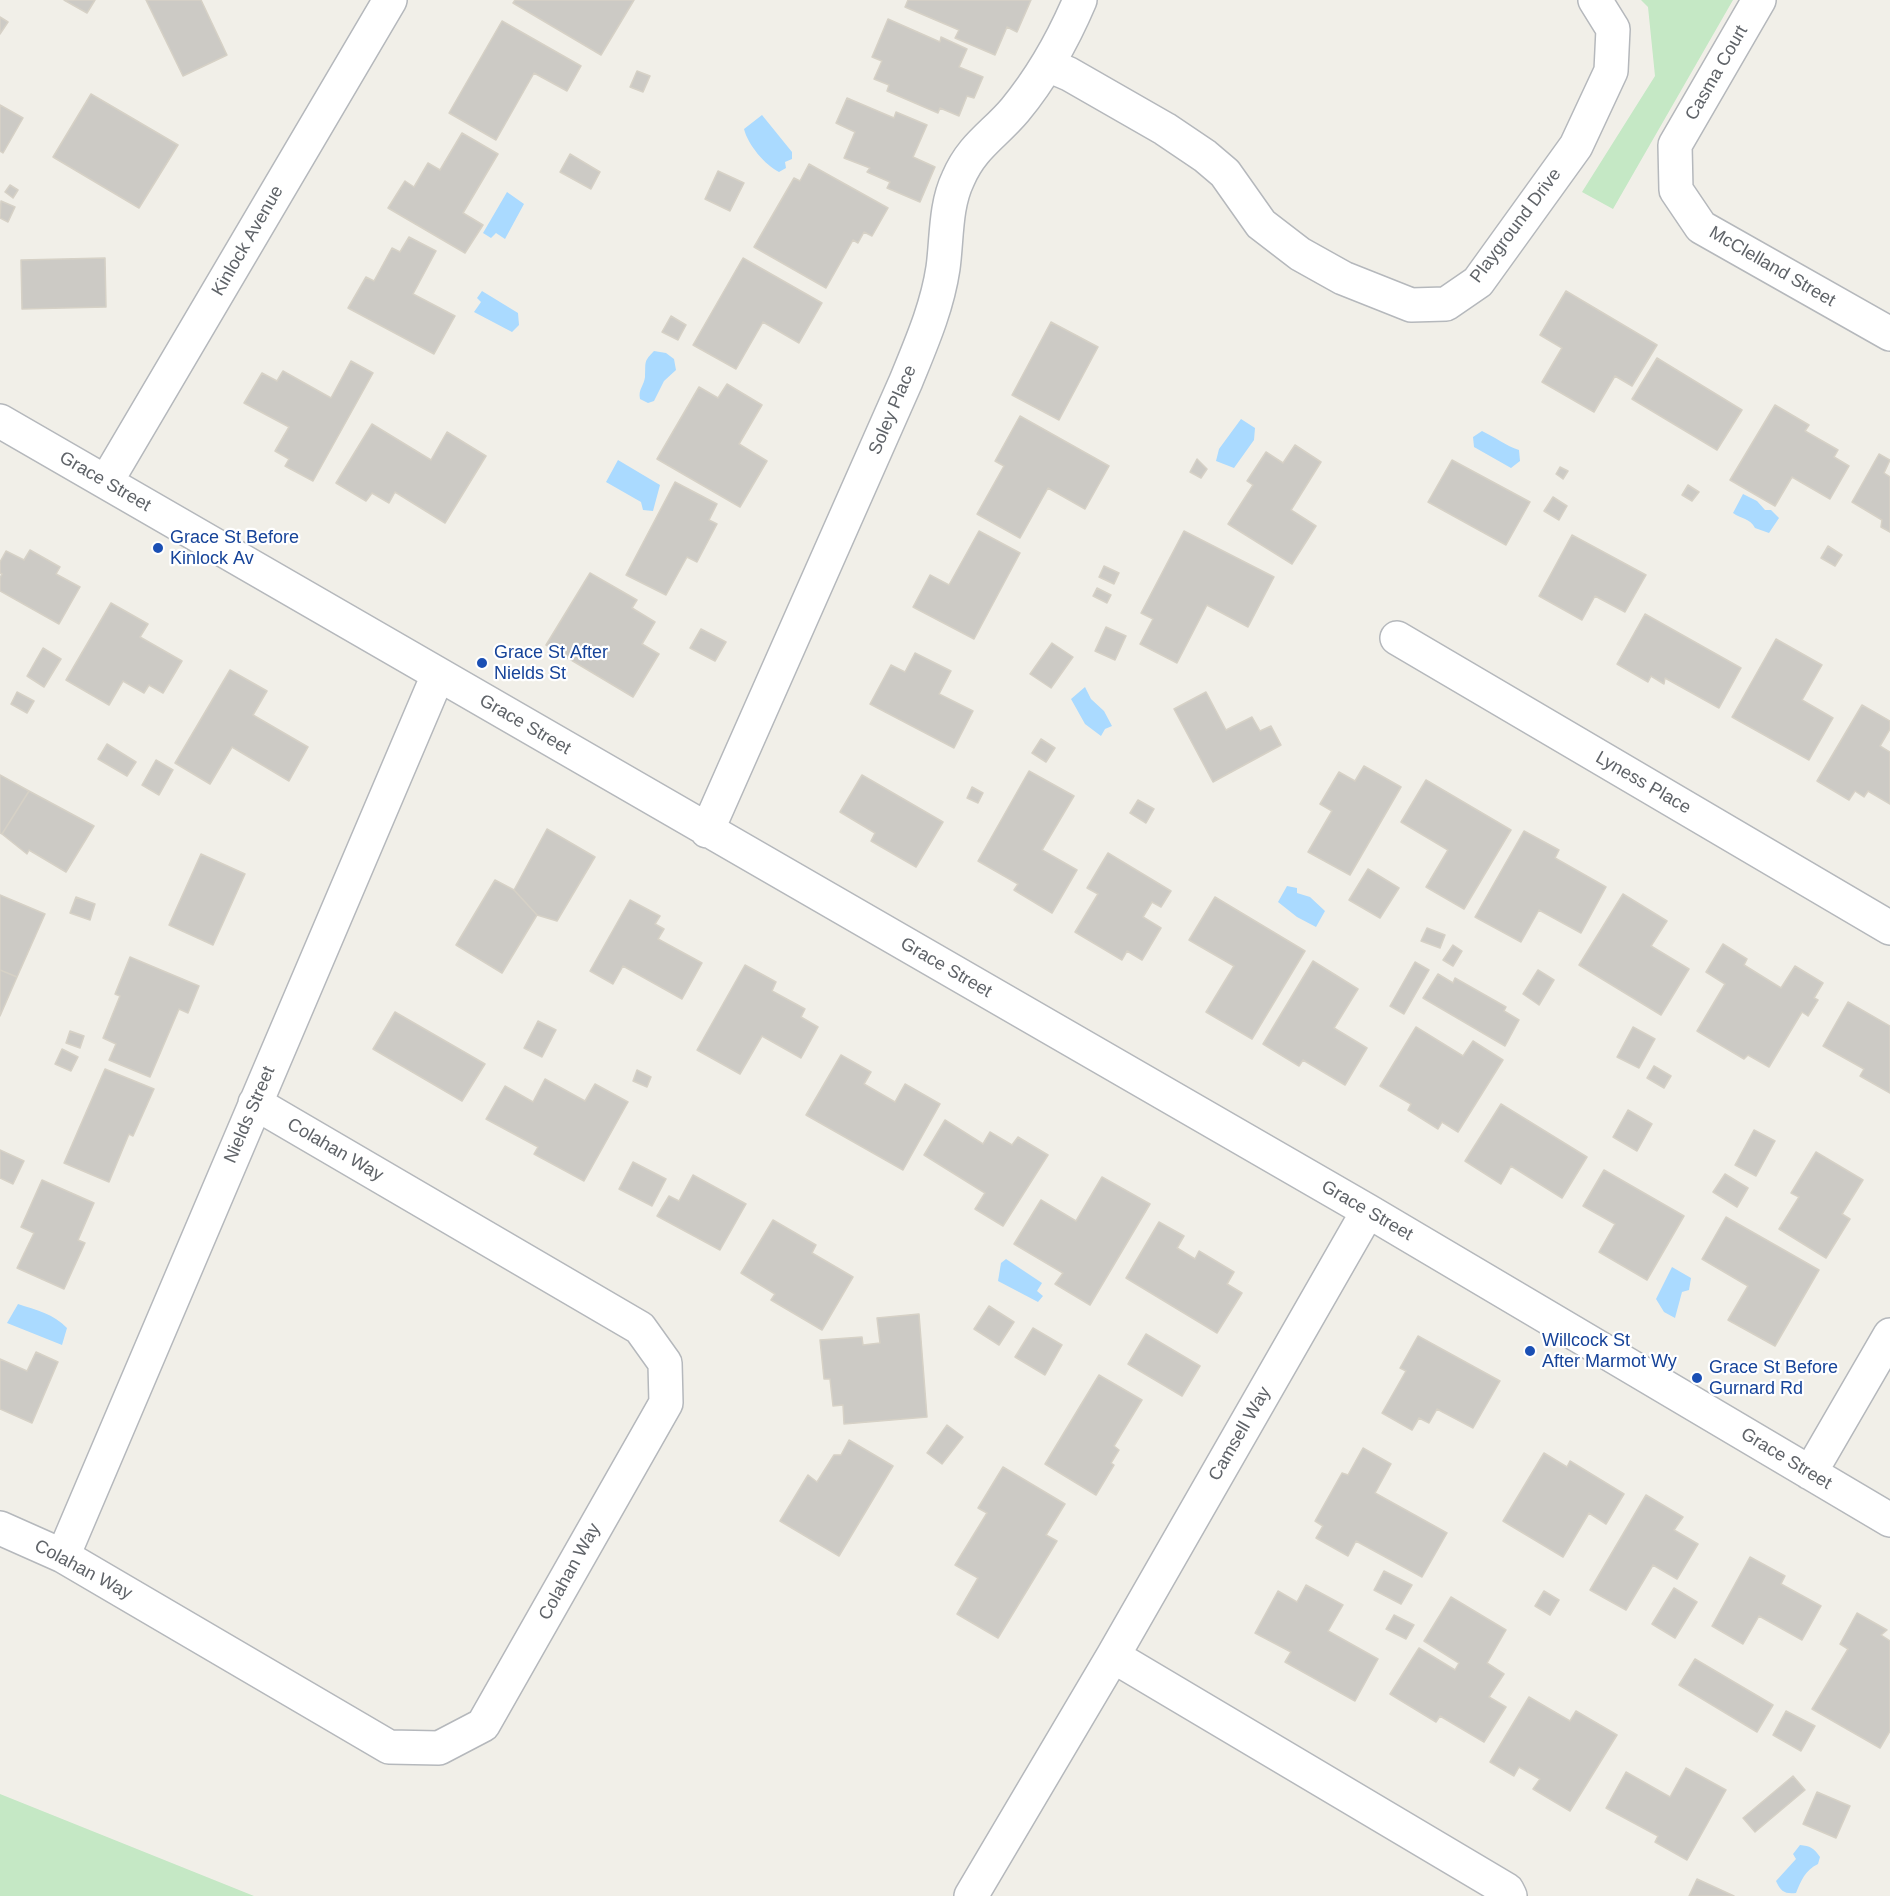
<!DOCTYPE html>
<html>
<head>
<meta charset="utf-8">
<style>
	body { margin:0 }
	canvas { display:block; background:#f1efe8 }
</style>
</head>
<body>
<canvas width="1890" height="1896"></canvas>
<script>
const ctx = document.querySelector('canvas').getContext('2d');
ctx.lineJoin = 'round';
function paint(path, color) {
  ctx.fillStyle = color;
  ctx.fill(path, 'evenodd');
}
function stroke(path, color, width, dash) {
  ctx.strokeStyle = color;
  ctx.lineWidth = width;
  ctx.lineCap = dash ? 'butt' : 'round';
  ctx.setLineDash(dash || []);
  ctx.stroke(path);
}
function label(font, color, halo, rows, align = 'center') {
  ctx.font = font + ' Arial,sans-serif';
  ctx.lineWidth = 4.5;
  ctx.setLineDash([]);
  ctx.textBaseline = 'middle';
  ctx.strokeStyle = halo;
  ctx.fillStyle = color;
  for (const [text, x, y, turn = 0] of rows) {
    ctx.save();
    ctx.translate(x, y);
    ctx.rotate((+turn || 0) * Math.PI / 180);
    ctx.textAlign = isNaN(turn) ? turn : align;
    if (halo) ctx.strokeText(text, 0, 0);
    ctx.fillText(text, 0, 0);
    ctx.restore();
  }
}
paint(new Path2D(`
	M1641,0H1733L1613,209L1582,192L1655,76L1648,7Z
	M0,1794L254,1896H0Z`), '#c5e8c5');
paint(new Path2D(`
	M762,115L792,152V159L785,162L786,168L779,172C765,165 748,145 744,129Z
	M507,192L524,204L505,239L496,233L491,238L483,233Z
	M482,291L518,313L519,325L512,332L474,312L481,302L477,298Z
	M654,351L666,353L674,359L676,370L664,381L654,401L648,403L640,399C638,389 644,386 645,377C646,362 643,362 654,351Z
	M1241,419L1255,428L1254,440L1234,468L1216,461L1219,449Z
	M1482,431C1495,437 1506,446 1519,450L1520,461L1511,468L1474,447L1473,437Z
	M618,460L660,485L653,511L643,510L641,502L606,482Z
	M1743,494L1757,501L1765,510H1771L1779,518L1769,533L1755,528C1750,518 1741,519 1733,513Z
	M1085,687L1091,699L1104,711L1112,726L1105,729L1101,736L1085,724L1071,699Z
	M1287,886L1297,888V893L1310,897L1325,911L1316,927L1297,917L1278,902Z
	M1006,1259L1042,1283L1037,1291L1043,1296L1038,1302L998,1281L1001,1263Z
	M1672,1267L1691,1278L1689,1290L1682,1292L1675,1318L1664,1312L1656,1299Z
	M18,1304C36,1310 54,1314 67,1328L62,1345L7,1323Z
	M1800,1845C1810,1846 1814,1848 1820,1857L1818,1864C1805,1870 1801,1881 1796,1893C1785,1894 1781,1892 1776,1881L1796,1859L1793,1854Z`), '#aadaff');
const building = new Path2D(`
	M64,0H95L87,13Z
	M146,0H201L227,55L183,76Z
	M515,0H634L601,55L513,3Z
	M908,0H1031L1017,32L1007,27L995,55L955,38L959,30L905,7Z
	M0,17L8,22L0,34Z
	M888,19L940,42L941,37L967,49L959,67L983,77L974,98L967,96L959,116L940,108L938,113L887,91L889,85L874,79L882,61L872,57Z
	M502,21L581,66L567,91L534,73L496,140L449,113Z
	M637,71L650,76L643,92L630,87Z
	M91,94L178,145L139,208L53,157Z
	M847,98L894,118L896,112L927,125L913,157L935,167L920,202L887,188L890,182L867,172L870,168L844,158L855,132L836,123Z
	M0,105L23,118L3,153L0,151Z
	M462,133L498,154L463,213L483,225L465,253L388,208L405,181L414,187L428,163L440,170Z
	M570,154L600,172L591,189L560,172Z
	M809,164L888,208L872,236L864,232L858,243L853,240L826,288L754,247L794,178L800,181Z
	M718,171L744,183L730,211L705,199Z
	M10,185L18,190L13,198L5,192Z
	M1,201L15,207L8,222L0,218Z
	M409,237L436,251L413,294L455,316L434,354L348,308L366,277L374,281L392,248L400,252Z
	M105,258L106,307L22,309L21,260Z
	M743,258L822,303L799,343L763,322L736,369L693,345Z
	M1566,291L1657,345L1632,386L1615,376L1594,412L1542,382L1562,348L1540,335Z
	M671,316L686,325L678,340L662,332Z
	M1051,322L1098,347L1059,420L1012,395Z
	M1657,358L1742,410L1717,450L1632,399Z
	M351,361L373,373L313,481L285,466L289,459L275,451L289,427L244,403L262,373L277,381L283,371L331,398Z
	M727,384L762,405L739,444L767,461L740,507L657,459L699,387L718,398Z
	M1775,405L1809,425L1805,431L1838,450L1834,457L1849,466L1830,499L1792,477L1775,506L1730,480Z
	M1020,416L1109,466L1085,509L1048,488L1020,538L977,514L1004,466L995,461Z
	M372,424L431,460L447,432L486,456L445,523L395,492L389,503L372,493L366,501L336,483Z
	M1295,445L1321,462L1291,510L1316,526L1292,564L1228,524L1253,485L1247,481L1266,452L1283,463Z
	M1879,454L1890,460L1884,473L1890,477V532L1881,527L1882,520L1852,502Z
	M1197,459L1207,469L1201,478L1190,472Z
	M1452,460L1530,502L1506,545L1428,502Z
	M1560,467L1568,471L1563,479L1556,474Z
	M675,482L717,504L709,520L717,524L697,562L687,557L666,595L626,575Z
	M1688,485L1699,492L1692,501L1682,495Z
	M1553,497L1567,506L1559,520L1544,511Z
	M979,531L1020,553L974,639L913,607L930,575L949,585Z
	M1184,531L1274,577L1248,627L1207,605L1177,663L1140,644L1153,619L1141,613Z
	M1572,535L1646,575L1625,612L1595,596L1582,620L1539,596Z
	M1828,546L1842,555L1835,566L1821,558Z
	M30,550L60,567L56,574L80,587L59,624L0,591V578L2,574L0,573V562L6,551L24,560Z
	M1104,566L1119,573L1114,584L1099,577Z
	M590,573L637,600L632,608L655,622L642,644L659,654L633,697L546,645Z
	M1097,588L1111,595L1107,603L1093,596Z
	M111,603L148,624L140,637L182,661L163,693L149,685L144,693L123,681L109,705L66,680Z
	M1645,614L1741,668L1719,708L1665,678L1664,684L1651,676L1648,682L1617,664Z
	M1106,627L1126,636L1115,660L1095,651Z
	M701,629L726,642L715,661L690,648Z
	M1776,639L1822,665L1802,700L1833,718L1809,760L1732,717Z
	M1052,643L1073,657L1051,688L1030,674Z
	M43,648L61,659L44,687L27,676Z
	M915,653L951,671L939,694L973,711L954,748L870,704L891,665L905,672Z
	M230,670L267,691L253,715L308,747L289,781L232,747L210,784L175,763Z
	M17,692L34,701L27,713L11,704Z
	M1206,692L1226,730L1252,717L1260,731L1271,726L1281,745L1213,782L1174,709Z
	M1862,705L1890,721V729L1880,746L1890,752V804L1868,791L1864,797L1855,791L1849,800L1817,781Z
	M1041,739L1055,748L1046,762L1032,753Z
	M107,744L136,762L127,776L98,759Z
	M156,760L173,770L159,795L142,785Z
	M1364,766L1401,787L1350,875L1308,852L1332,811L1320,804L1339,772L1355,781Z
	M1029,771L1074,796L1042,850L1077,870L1052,913L1014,890L1018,884L978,861Z
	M0,775L29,791L2,834L0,833Z
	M862,775L943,822L916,867L871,841L875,833L840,812Z
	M1426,780L1511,830L1464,909L1426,887L1448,850L1401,822Z
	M972,787L983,793L978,803L967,798Z
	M29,791L94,826L66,872L29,850L27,854L2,834Z
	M1138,800L1154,809L1146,823L1130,813Z
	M547,829L595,857L557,921L537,915L514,890Z
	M1524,831L1559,850L1555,858L1606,887L1581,933L1539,910L1521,942L1475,917Z
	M1108,853L1171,891L1161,907L1152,902L1143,917L1161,928L1142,960L1127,951L1122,960L1075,932L1098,894L1087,888Z
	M201,854L245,874L213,945L169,925Z
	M1368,869L1399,888L1380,918L1349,900Z
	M495,880L514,890L537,915L502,973L456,945Z
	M1623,894L1667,921L1651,946L1689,969L1661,1015L1579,965Z
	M0,895L45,914L17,977L0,970Z
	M76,897L95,904L90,920L70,913Z
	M1215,897L1305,951L1252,1039L1206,1012L1234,966L1189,940Z
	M630,900L660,916L655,924L664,929L658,939L702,963L682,999L623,966L613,984L590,971Z
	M1427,928L1445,935L1440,948L1421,941Z
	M1723,944L1747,959L1744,965L1781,988L1795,966L1823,983L1814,998L1818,1000L1808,1016L1802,1012L1769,1067L1748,1055L1744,1059L1697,1031L1725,984L1706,972Z
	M1453,945L1462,951L1453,966L1443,960Z
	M130,957L199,986L188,1013L179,1009L150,1077L109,1060L116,1044L103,1038L120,996L115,994Z
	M1313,961L1358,989L1334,1028L1367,1048L1345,1085L1303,1060L1299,1066L1263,1044Z
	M1415,962L1429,970L1404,1014L1390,1006Z
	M745,965L776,982L772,991L805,1009L801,1017L818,1027L801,1058L762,1036L740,1074L697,1050Z
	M0,970L17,977L0,1016Z
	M1538,970L1554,980L1539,1005L1523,994Z
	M1438,974L1453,983L1455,978L1506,1007L1504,1011L1519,1020L1505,1046L1423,998Z
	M1848,1002L1890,1026V1093L1860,1076L1864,1069L1823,1046Z
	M395,1012L485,1064L462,1101L373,1049Z
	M538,1021L556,1030L542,1057L524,1048Z
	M1416,1027L1463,1056L1473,1041L1503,1060L1458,1132L1442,1122L1438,1129L1408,1110L1411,1104L1380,1086Z
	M1633,1027L1655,1039L1639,1068L1617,1057Z
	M70,1031L84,1036L80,1048L66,1043Z
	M62,1049L78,1057L71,1071L55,1064Z
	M841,1055L871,1072L864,1084L895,1102L905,1084L940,1104L903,1170L806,1115Z
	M1654,1066L1671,1076L1664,1088L1647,1078Z
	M105,1069L154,1089L133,1136L129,1134L109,1182L64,1163Z
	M637,1070L651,1077L647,1087L633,1081Z
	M545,1079L585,1101L595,1084L628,1102L584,1181L534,1154L538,1147L486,1119L505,1086L533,1102Z
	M1501,1104L1587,1157L1562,1198L1511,1166L1501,1184L1465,1161Z
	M1628,1110L1652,1124L1637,1151L1613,1137Z
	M945,1120L983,1144L990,1132L1012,1145L1018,1137L1048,1155L1003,1226L975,1209L985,1193L924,1155Z
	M1754,1130L1775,1141L1756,1176L1735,1165Z
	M0,1150L24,1161L13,1184L0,1178Z
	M1816,1152L1863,1180L1842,1214L1850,1219L1826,1258L1779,1229L1799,1197L1791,1193Z
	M633,1162L666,1179L652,1206L619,1189Z
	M1604,1170L1684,1216L1647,1280L1599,1252L1615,1224L1583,1206Z
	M1725,1174L1748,1188L1737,1207L1713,1192Z
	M693,1175L746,1204L720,1250L657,1216L669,1196L679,1201Z
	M1102,1177L1150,1204L1090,1305L1055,1284L1063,1273L1014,1244L1041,1200L1076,1221Z
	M42,1180L94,1203L78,1240L85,1243L64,1289L17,1268L34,1233L21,1227Z
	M1726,1217L1819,1270L1775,1346L1728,1320L1748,1286L1702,1259Z
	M773,1220L816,1245L812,1253L853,1277L822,1330L771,1300L775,1294L741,1273Z
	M1159,1222L1184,1236L1177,1248L1195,1259L1199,1251L1234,1272L1227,1284L1242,1293L1217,1333L1126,1278Z
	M989,1306L1014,1322L999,1345L974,1329Z
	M919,1314L927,1417L844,1424L843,1405L833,1406L830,1379H824L820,1340L862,1337L863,1345L880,1343L877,1318Z
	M1033,1328L1062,1345L1045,1375L1015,1357Z
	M1146,1334L1200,1366L1182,1396L1128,1364Z
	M1418,1336L1500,1381L1473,1428L1437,1409L1429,1423L1419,1418L1412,1430L1382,1413L1406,1371L1400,1368Z
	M36,1352L58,1362L32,1423L0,1409V1359L27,1371Z
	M1099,1375L1142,1400L1114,1446L1119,1450L1111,1463L1114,1465L1096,1495L1045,1464Z
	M947,1425L963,1437L942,1464L927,1453Z
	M849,1440L893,1466L839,1556L780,1521L808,1475L817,1482L834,1455H841Z
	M1363,1448L1391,1464L1375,1493L1447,1533L1422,1577L1356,1541L1348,1556L1316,1538L1323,1526L1315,1521L1342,1473L1348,1475Z
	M1544,1453L1567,1467L1570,1461L1624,1494L1606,1524L1589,1513L1563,1557L1503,1521Z
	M1003,1467L1065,1504L1046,1535L1057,1541L998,1638L957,1614L978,1578L955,1565L987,1513L978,1508Z
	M1646,1495L1683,1517L1674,1530L1698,1544L1677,1579L1653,1565L1626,1610L1590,1590Z
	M1750,1557L1785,1576L1781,1584L1821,1606L1802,1640L1759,1616L1743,1644L1712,1626Z
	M1384,1571L1412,1585L1401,1604L1374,1590Z
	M1306,1585L1343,1605L1328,1631L1378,1659L1355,1701L1285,1662L1291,1652L1255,1633L1278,1591L1297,1602Z
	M1674,1588L1697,1602L1675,1638L1652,1624Z
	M1544,1591L1559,1600L1550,1615L1535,1606Z
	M1451,1597L1506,1630L1487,1663L1504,1674L1489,1697L1506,1707L1484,1742L1440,1716L1436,1722L1390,1694L1419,1648L1455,1670L1459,1663L1424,1641Z
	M1857,1613L1887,1630L1881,1635L1890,1641V1731L1880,1748L1812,1709L1848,1649L1840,1644Z
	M1394,1615L1414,1625L1406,1639L1386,1629Z
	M1695,1659L1773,1705L1757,1732L1679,1685Z
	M1529,1697L1570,1721L1576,1711L1617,1735L1570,1811L1533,1789L1540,1779L1519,1767L1514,1776L1490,1762Z
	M1786,1711L1815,1726L1801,1751L1773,1735Z
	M1686,1768L1726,1790L1687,1860L1655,1842L1658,1836L1606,1808L1626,1772L1670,1797Z
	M1793,1776L1805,1790L1755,1832L1743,1818Z
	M1817,1792L1850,1806L1836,1838L1803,1824Z
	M1697,1879L1734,1896H1689Z`);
paint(building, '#cccac5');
stroke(building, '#d6d1c6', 1.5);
const minor = new Path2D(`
	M1759,0L1675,145L1676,190L1701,227L1890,334
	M1048,65L1069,74L1165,129L1205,156L1225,173L1261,224L1300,254L1343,278L1411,305L1446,304L1478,282L1576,146L1611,71L1613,29L1595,0
	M0,421L1368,1211L1890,1520
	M106,482L390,0
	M1397,638L1890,928
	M707,831L906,381C921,344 937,308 943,268C947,239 945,206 958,179C972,146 994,135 1015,110C1043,76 1063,40 1080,0
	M1810,1473L1890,1335
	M0,1528L63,1556L389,1747L439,1748L483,1725L666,1403L665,1363L640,1328L255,1103
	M63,1556L438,675
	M1113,1656L1507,1890L1510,1896
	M971,1896L1113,1656L1368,1211`);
stroke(minor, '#b5b8bc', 36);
stroke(minor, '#fff', 33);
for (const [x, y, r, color] of [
	[158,548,6,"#1a4fb4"],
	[482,663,6,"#1a4fb4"],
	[1530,1351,6,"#1a4fb4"],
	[1697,1378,6,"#1a4fb4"]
]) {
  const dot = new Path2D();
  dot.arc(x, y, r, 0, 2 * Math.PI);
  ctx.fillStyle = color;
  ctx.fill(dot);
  stroke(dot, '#fff', 2);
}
label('18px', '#5f6368', '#fff', [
	["Casma Court",1717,73,-60],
	["Playground Drive",1516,226,-53],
	["Kinlock Avenue",248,241,-60],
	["McClelland Street",1772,267,30],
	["Soley Place",893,410,-67],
	["Grace Street",105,482,30],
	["Grace Street",525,725,30],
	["Lyness Place",1643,783,30],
	["Grace Street",946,968,30],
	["Nields Street",250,1115,-67],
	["Colahan Way",335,1150,30],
	["Grace Street",1367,1211,30],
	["Camsell Way",1240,1434,-60],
	["Grace Street",1786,1459,31],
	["Colahan Way",83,1570,28],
	["Colahan Way",570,1572,-61]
]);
label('18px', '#164399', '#fff', [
	["Grace St Before",170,538],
	["Kinlock Av",170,559],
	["Grace St After",494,653],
	["Nields St",494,674],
	["Willcock St",1542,1341],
	["After Marmot Wy",1542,1362],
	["Grace St Before",1709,1368],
	["Gurnard Rd",1709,1389]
], 'left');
</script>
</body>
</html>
